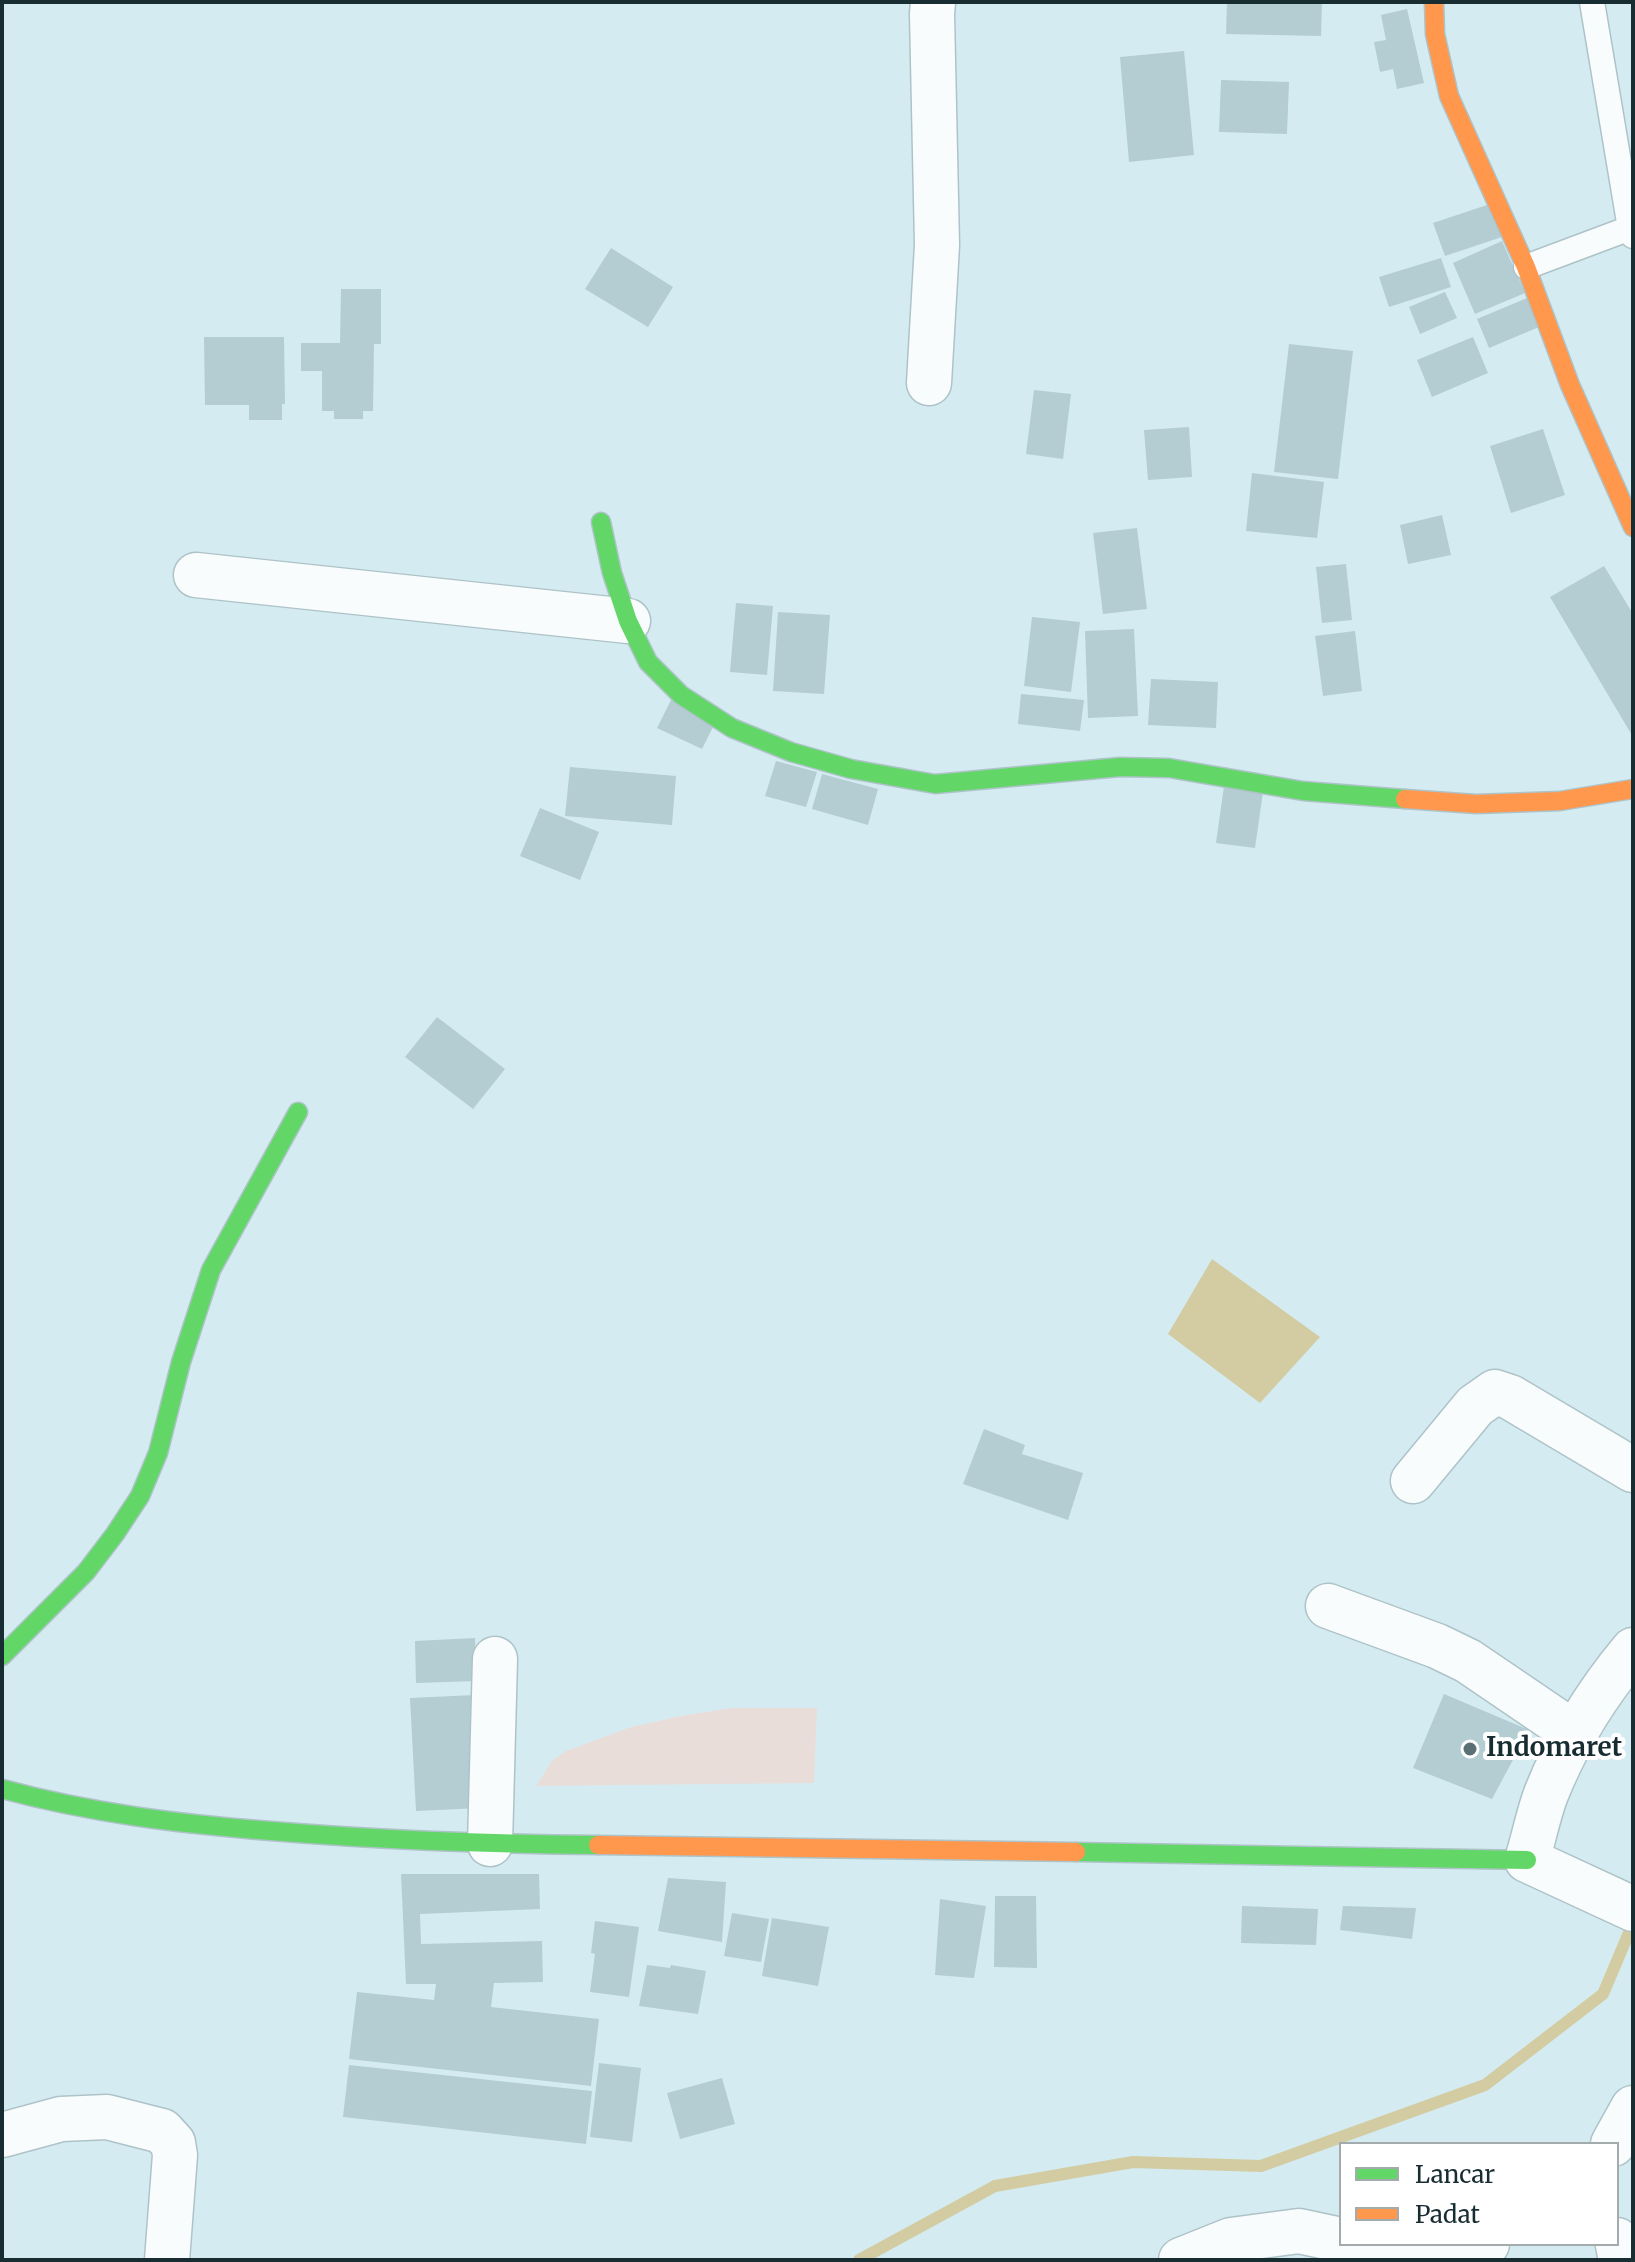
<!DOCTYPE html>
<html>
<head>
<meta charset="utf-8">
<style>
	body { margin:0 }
	#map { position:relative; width:1635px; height:2262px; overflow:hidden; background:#d4ecf1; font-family:Merriweather,serif }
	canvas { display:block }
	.frame { position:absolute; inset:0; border:4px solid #182d32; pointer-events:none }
	.legend { position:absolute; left:1339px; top:2142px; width:280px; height:104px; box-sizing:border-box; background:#fff; border:2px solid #a3abad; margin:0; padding:10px 14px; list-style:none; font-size:24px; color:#182d32 }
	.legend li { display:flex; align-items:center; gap:16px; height:40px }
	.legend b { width:40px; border:2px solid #a3abad }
</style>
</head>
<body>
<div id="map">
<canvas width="1635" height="2262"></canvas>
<div class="frame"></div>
<ul class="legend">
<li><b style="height:10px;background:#63d668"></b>Lancar</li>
<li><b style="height:10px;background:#ff974d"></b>Padat</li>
</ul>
</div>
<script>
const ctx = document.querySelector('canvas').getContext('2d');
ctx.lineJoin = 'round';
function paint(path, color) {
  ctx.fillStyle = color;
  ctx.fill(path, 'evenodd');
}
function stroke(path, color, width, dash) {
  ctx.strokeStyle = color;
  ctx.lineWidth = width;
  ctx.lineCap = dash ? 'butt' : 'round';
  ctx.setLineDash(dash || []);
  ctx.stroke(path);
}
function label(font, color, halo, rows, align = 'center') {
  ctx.font = font + ' Merriweather,serif';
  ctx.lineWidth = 8;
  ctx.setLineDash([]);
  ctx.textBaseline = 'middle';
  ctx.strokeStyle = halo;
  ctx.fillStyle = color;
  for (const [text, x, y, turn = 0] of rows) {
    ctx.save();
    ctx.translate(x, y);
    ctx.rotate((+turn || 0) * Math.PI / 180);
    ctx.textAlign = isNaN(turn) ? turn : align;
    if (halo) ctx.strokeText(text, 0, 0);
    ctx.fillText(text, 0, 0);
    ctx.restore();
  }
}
paint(new Path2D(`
	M731,1708H817L814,1783L536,1786L552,1761L566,1751L631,1727L681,1716Z`), '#e9ddda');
paint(new Path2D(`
	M1212,1259L1320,1337L1260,1403L1168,1334Z`), '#d3cca3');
stroke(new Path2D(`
	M859,2260L995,2186L1133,2162L1261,2166L1485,2085L1603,1994L1633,1923`), '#d3cca3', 12);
paint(new Path2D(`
	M1227,2H1322L1321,36L1226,34Z
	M1407,9L1424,83L1397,89L1393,69L1380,72L1374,42L1386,40L1381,15Z
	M1184,51L1194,155L1129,162L1120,57Z
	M1221,80L1289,82L1287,134L1219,132Z
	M1493,203L1505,236L1445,256L1433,223Z
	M1502,241L1525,293L1475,314L1453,263Z
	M611,248L673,287L648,327L585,289Z
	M1441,258L1451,287L1389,307L1379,277Z
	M341,289H381V344H374L373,411H363V419H334V411H322V371H301V343H340Z
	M1445,292L1457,318L1420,334L1409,307Z
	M1527,298L1539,327L1489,348L1477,319Z
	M204,337H284L285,404H282V420H249V405H205Z
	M1473,337L1488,373L1432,397L1417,360Z
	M1289,344L1353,351L1338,479L1274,472Z
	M1034,390L1071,394L1063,459L1026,454Z
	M1189,427L1192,477L1148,480L1144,430Z
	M1543,429L1565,495L1511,513L1490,446Z
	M1252,473L1324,482L1317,538L1246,531Z
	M1442,515L1451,555L1408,564L1400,525Z
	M1137,528L1147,609L1103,614L1093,533Z
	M1346,564L1352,620L1322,623L1316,567Z
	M1604,566L1633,614V737L1550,597Z
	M736,603L773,606L767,675L730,672Z
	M778,612L830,615L824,694L773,691Z
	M1032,617L1080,622L1071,692L1024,686Z
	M1134,629L1138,716L1088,718L1085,631Z
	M1355,631L1362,691L1323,696L1315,636Z
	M1151,679L1218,682L1216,728L1148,725Z
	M1021,694L1084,700L1080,731L1018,724Z
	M671,700L716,721L702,749L657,728Z
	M776,761L817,772L806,807L765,796Z
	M570,767L676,776L672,825L565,816Z
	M822,774L878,789L868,825L812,809Z
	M1224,786L1263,792L1255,848L1216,843Z
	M540,808L599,832L580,880L520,856Z
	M437,1017L505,1069L473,1109L405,1057Z
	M984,1429L1025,1445L1022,1454L1083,1473L1068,1520L963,1484Z
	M475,1638L476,1681L416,1683L415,1641Z
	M1444,1694L1529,1730L1492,1799L1413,1768Z
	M474,1695L480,1808L416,1811L410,1698Z
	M401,1874H539L540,1909L420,1914L421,1944L542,1941L543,1982L494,1983L491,2007L599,2019L591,2086L349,2059L357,1992L434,2000L436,1984H406Z
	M668,1878L726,1882L722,1942L658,1931Z
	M995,1896H1036L1037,1968L994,1967Z
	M940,1899L986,1906L974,1978L935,1975Z
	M1242,1906L1318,1909L1316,1945L1241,1943Z
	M1343,1906L1416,1908L1412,1939L1340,1930Z
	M732,1913L769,1919L761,1962L724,1956Z
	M772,1918L829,1927L818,1986L762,1976Z
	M595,1921L639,1927L629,1997L590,1992L595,1954L591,1953Z
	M647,1965L670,1968L671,1965L706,1971L698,2014L639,2006Z
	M599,2063L641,2068L632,2142L590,2137Z
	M349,2065L592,2091L586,2144L343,2117Z
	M722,2078L735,2124L680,2139L667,2093Z`), '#b3cdd2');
const lane = new Path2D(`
	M1592,2L1630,228L1633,236
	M1526,267L1633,227`);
const street = new Path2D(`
	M929,383L937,245L932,14L933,2
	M196,575L628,621
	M1413,1481L1475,1406L1495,1392L1510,1397L1633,1470
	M1328,1606L1437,1646L1468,1661L1574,1733
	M1633,1650C1597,1693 1567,1741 1546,1794C1538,1815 1534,1838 1527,1860L1633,1909
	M490,1844L495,1659
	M2,2135L61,2119L107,2117L162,2131L173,2143L175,2155L167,2260
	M1613,2144L1633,2108
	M1617,2240L1621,2260
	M1360,2244L1434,2260
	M1181,2260L1231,2240L1299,2231L1341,2240
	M1454,2260L1479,2251L1487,2244`);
const fast = new Path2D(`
	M601,522L612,573L628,621L648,662L681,695L732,728L791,752L851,769L935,784L1120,767L1169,768L1303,791L1405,799
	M2,1656L86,1572L115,1534L140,1496L158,1453L181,1362L211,1270L298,1112
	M2,1789C90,1813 180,1824 271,1831C380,1840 489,1844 598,1845
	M1076,1852L1527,1860`);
const slow = new Path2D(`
	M1434,2L1435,34L1449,96L1526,267L1570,385L1633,527
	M1405,799L1476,804L1560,801L1633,789
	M598,1845L1076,1852`);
stroke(lane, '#aec3c8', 27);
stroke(street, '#aec3c8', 47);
stroke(fast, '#aec3c8', 21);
stroke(slow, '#aec3c8', 21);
stroke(lane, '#f9fcfd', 24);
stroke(street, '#f9fcfd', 44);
stroke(fast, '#63d668', 18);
stroke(slow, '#ff974d', 18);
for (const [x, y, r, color] of [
	[1470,1749,8,"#5a7075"]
]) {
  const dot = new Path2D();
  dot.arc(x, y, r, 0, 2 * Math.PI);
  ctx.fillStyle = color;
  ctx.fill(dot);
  stroke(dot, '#fff', 3);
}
label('bold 26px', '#182d32', '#fff', [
	["Indomaret",1486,1749]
], 'left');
</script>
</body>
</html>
